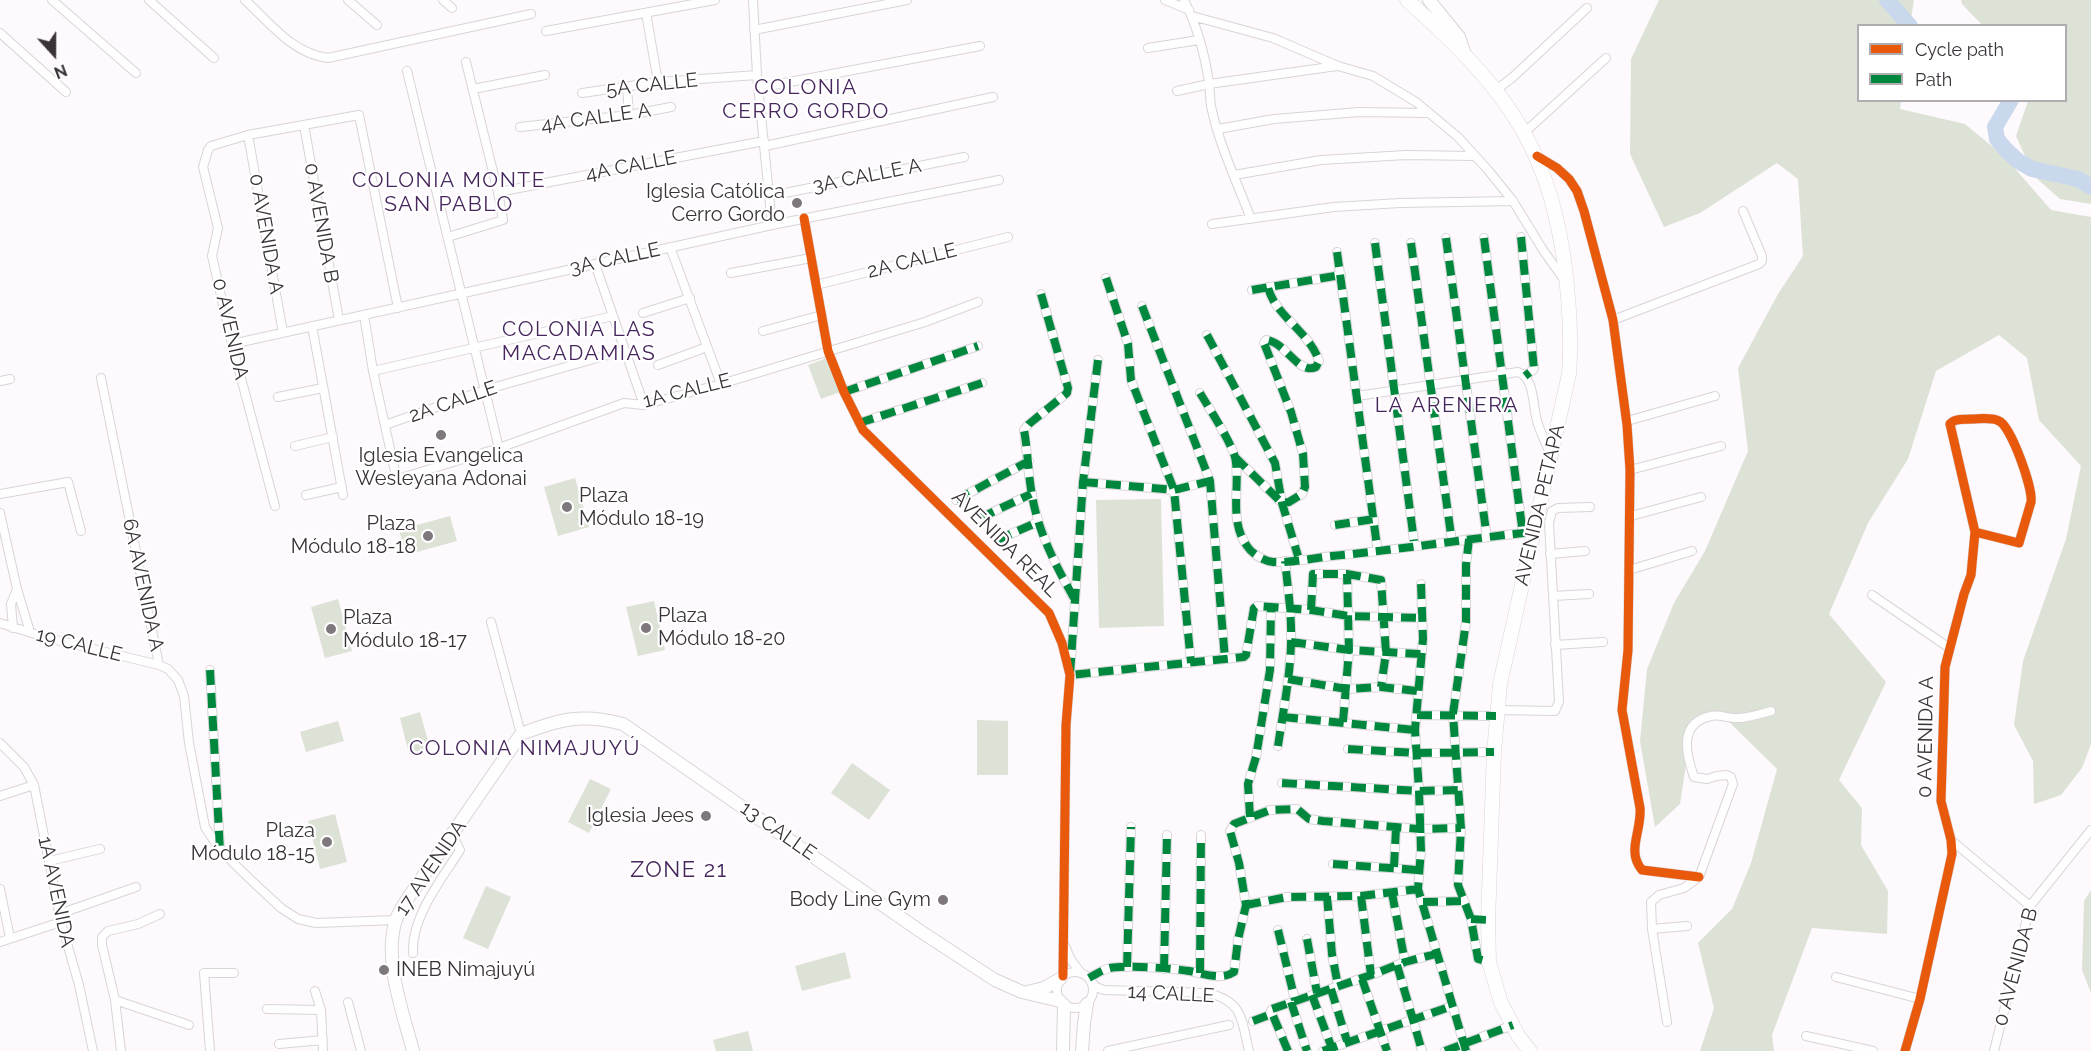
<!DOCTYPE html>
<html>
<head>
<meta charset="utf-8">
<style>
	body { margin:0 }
	#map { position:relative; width:2091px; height:1051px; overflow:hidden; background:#fdf9fc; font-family:Raleway,sans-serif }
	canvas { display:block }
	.legend { position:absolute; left:1857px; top:24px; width:210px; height:78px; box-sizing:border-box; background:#fff; border:2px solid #b0adb0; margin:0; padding:8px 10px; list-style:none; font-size:18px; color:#393339 }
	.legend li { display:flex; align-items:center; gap:12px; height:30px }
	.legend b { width:30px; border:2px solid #b0adb0 }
	.north { position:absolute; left:24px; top:24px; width:60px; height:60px; -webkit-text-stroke:4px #fff; paint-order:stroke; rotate:159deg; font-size:16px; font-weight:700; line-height:24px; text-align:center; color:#393339 }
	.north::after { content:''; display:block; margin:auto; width:21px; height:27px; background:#393339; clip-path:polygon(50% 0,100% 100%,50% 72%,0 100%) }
</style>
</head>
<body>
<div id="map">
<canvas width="2091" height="1051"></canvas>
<ul class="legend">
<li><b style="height:8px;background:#e8590c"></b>Cycle path</li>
<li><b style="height:8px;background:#00873e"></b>Path</li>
</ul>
<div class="north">N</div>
</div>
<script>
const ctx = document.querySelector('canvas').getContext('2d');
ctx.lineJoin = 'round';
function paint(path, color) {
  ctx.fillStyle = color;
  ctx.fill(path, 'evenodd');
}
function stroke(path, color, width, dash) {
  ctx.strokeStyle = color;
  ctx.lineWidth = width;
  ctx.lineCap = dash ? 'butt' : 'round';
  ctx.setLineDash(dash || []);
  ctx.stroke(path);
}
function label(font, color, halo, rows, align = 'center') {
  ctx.font = font + ' Raleway,sans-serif';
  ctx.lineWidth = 4.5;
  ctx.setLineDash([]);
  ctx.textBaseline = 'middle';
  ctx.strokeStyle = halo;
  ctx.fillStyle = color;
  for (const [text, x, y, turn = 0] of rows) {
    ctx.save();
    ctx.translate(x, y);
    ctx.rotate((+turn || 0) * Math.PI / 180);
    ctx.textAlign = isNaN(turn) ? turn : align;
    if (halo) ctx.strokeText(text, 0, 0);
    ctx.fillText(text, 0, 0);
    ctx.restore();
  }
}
paint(new Path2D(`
	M1659,0H1914L1910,25L1858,26V100L1901,101L1900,109L1965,124L2005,157L2051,210L2091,217V744L2082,768L2061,795L2034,804L2033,761L2014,725L2023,661L2066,539L2081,466L2039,420L2027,358L1999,335L1936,371L1908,459L1868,523L1829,614L1886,682L1839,780L1862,808L1861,845L1888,891L1887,934L1812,928L1772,1035L1774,1051H1700L1714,1008L1698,943L1732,909L1751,863L1777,769L1724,717L1692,725L1680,804L1655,827L1640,741L1647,669L1674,603L1705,551L1748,451L1738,368L1778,294L1803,256L1798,179L1777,163L1700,213L1664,227L1630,154L1631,59Z
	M1961,0H2091V204L2060,199L2034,176L2016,136L2028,101L2066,100V26L1982,25L1962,4Z
	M827,358L840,392L821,399L808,365Z
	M575,478L589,527L558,536L544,487Z
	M1161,499L1164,626L1099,628L1096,500Z
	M450,516L457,541L406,555L399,530Z
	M338,599L352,651L325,658L311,607Z
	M654,601L665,650L638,656L626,607Z
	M420,712L430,748L409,754L400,718Z
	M977,720L1008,721V775H977Z
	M338,721L344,741L306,752L300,732Z
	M852,763L890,790L869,820L831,793Z
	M590,779L611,789L589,833L568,822Z
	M335,814L347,862L320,869L308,821Z
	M486,886L511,897L488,949L463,938Z
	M2091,890V993L2082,970L2084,901Z
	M845,952L851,978L802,991L795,966Z
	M748,1031L753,1051H716L713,1040Z`), '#dde2d6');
stroke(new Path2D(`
	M1887,0L1910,26
	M2011,100L1995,127L1997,139L2006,150L2018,161L2032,169L2078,179L2091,187`), '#c9d8ec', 16);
const street = new Path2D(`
	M52,0L136,73
	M149,0L214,58
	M245,0C270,23 293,54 328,58L531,14
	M348,0L377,25
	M443,0L452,8
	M753,0L757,75L772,225
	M1165,0L1189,10
	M1184,0C1197,26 1205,55 1209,83C1210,91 1210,99 1211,106C1219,145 1237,182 1251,219
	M646,13L658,82
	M1192,16L1273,38L1338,66L1373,76L1416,102L1458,137L1488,170L1513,201L1543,250L1565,281
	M754,30L907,0
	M546,31L715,0
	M0,33L66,92
	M1148,48L1199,40
	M407,71L499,448
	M627,87L629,115
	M758,88L980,46
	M473,89L545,75
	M1496,90L1513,77L1587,8
	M1177,91L1209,84L1337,66
	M582,93L658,82L757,75
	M304,125L339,320
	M520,127L629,115L671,107
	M1218,129L1274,119L1359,112L1429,113
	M1525,132L1606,58
	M248,135L283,333
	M765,146L993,97
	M1537,156L1557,168L1569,179L1577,191L1584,211L1613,320L1627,425L1630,470L1628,650L1622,710L1640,808C1642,831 1626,851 1642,870L1699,877
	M1234,175L1321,160L1406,155L1475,156
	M498,192L764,141
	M770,196L964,157
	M804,218L828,351L844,392L863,430L1049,613L1062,643L1070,675L1066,725L1063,976
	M1212,224L1334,207L1400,203L1513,201
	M448,237L503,220L498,192L466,62
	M1521,237L1534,369L1525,376
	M1446,238L1486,531
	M1484,238L1522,527
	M1375,243L1414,541
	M1411,243L1451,535
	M670,247L721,384
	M1337,252L1377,546
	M595,264L644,405
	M731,273L811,258
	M1106,278L1128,344L1131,380L1174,490L1191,663
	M816,285L1008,237
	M1252,290L1341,275
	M1041,294L1068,388L1067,393L1029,424L1024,430C1027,452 1028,474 1032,495C1038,531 1056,565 1073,597
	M1142,306L1210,481L1225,659
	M643,313L690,298
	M364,315L373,371L396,476L401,478L499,448L624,403L644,405L721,384L925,322L978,302
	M1613,320L1759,264L1762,261V256L1743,211
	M312,326L343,495
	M763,331L822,315
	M1207,335L1275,463L1282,503L1298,556
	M232,344L772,225L999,180
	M1098,360L1083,482L1070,675L1244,657L1246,655L1254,608L1257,606L1311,610L1349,616L1421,618
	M658,365L707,347
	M373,371L613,316
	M101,378L159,665
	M0,381L10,379
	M844,392L978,346
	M1200,393C1209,408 1231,442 1235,457C1241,485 1228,520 1247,546C1252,554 1264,561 1273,562C1292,563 1314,558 1332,556C1396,550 1459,540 1523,533H1533
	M1357,396L1518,372C1536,378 1532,409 1538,424C1541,434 1546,444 1551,455
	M278,397L323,388
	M1627,421L1715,396
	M859,423L982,383
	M385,425L485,390L625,350
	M295,446L333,437
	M1235,457L1282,503L1289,502L1302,494L1305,487L1303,454L1291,412L1264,343L1266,340C1286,342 1298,375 1316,367L1319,361C1310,332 1274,315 1268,287
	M1630,470L1721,446
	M1083,482L1174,490L1210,481
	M0,494L68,482L81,531
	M306,495L342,487
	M956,500L1029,461
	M275,506L232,344L212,256L218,228L203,167L208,150L211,146L248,135L359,115L398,308
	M0,513L17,589L30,632
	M1631,516L1701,497
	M980,518L1031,494
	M1335,525L1374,519
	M1469,539L1466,565V622L1453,714L1461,828L1458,885L1471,919L1478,959L1489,962
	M997,540L1038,522
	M1550,554L1585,551
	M1629,570L1692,551
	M1421,584L1423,639L1415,730L1419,791L1421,850L1418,889L1466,1051
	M1872,595L1948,647
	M1553,596L1589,594
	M1311,610L1313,574H1347L1381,580L1386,653L1381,687
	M491,622L521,734
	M0,623L48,638L159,665L168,669L178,680L184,696L189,743L205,827L220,850L253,882L281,908L298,919L316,923L395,920
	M13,628L11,604L17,589
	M1291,642L1349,650L1421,654
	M1555,645L1603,642
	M210,670L220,849
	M1288,679L1347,689L1381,687L1417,691
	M1497,710L1555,711L1559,702L1549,523L1552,511L1558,508L1590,507
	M1417,715L1496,716
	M1283,717L1415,730
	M1343,722L1349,650L1347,574
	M0,743L24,767L34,785L61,922L79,985L93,1051
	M1278,746C1283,712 1290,678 1291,644C1292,617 1288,589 1285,561
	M1348,749L1416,753L1494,752
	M1282,783L1419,791L1459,790
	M0,796L34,785
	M1250,817L1248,784L1256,757L1270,670L1271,607
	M1951,840L2030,906
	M49,861L100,849
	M1333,864L1418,870
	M1394,867L1396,828
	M0,889L10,938
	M1392,893L1405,962
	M1327,896L1332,954L1338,986
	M1361,896L1371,975
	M1423,902L1464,901
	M1246,905L1287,897L1361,896L1418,889
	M59,914L136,887
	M1652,929L1687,926
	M1278,930L1295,1000
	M1307,939L1317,993
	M0,942L61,922
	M1065,946L1071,960L1081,973
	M413,953C411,917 442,879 460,850L456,842L450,838
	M1397,965L1422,1051
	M1127,967L1131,827
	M1164,969L1167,835
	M1057 990a18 18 0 1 1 36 0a18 18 0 1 1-36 0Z
	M1200,973L1201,835
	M1836,977L1920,999
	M1089,978C1096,974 1102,970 1110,968C1126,965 1171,968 1189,971C1202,973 1221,981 1234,972L1238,940L1246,905L1239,863L1230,831L1234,824L1270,810L1297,809L1309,819L1323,821L1420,829L1461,828
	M1362,979L1387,1051
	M1091,981L1096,987L1104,990L1209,993C1244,1003 1241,1019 1249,1051
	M1331,989L1347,1041
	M315,991L321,1010L323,1051
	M1312,995L1333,1051
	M115,1000L189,1025
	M348,1002L361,1051
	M1291,1002L1307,1051
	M267,1009L321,1010
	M1253,1021L1272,1014
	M1667,1022L1652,929L1651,902L1659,895L1684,888L1699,877L1733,784L1731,777L1726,775L1717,776L1707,779L1694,777C1686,754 1678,723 1711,716C1719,714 1726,718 1734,718C1746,719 1759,714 1771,711
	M1806,1036L1873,1051
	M279,1044L323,1040
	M121,1051L115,1000L102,945V937L108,931L138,924L160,914
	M210,1051L204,973H234
	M1108,1051L1229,1025
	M1288,1051L1271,1011L1272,1009L1371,975L1405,962L1436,954
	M1323,1051L1452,1006
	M1445,1051L1513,1025
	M1905,1051L1920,999L1952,854L1951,840L1941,801L1945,667L1964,594L1971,575L1975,532L1950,424C1955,418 1963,420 1971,419C1980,419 1992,417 1999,421C2011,426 2033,488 2031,502L2019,543L1975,532
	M1994,1051L2030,906L2091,830`);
const secondary = new Path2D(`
	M1429,0L1459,37L1465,54
	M1027,992L1044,988L1060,979
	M413,1051C403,1012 384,963 395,923C397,914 403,906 408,898L521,734C560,719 582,713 623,724L920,931L995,980L1022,992L1060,1001
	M1063,1051L1064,1005
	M1082,1051L1084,1023L1087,1004`);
const primary = new Path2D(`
	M1407,0C1497,81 1546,136 1564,260C1569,298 1572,336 1569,374L1500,684L1494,752L1488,920L1489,962L1501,1003L1519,1037L1530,1051`);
stroke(street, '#d8d4d8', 10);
stroke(secondary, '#d8d4d8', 14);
stroke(primary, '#d8d4d8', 15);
stroke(street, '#fffeff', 8);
stroke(secondary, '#fffeff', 12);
stroke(primary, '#fffeff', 14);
stroke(new Path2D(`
	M1521,237L1534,369L1525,376
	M1446,238L1486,531
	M1484,238L1522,527
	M1375,243L1414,541
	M1411,243L1451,535
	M1337,252L1377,546
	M1106,278L1128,344L1131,380L1174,490L1191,663
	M1252,290L1341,275
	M1041,294L1068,388L1067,393L1029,424L1024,430C1028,452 1028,474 1032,495C1038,532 1056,566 1074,598
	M1142,306L1210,481L1225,659
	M1207,335L1275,463L1282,503L1298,556
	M1098,360L1083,482L1070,675L1244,657L1246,655L1254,608L1257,606L1311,610L1349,616L1421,618
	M844,392L978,346
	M1200,393C1209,408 1231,442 1235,457C1241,485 1228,520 1247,546C1252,554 1264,561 1273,562C1292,563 1314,558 1332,556C1396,550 1459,540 1523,533H1533
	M859,423L982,383
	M1235,457L1282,503L1289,502L1302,494L1305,487L1303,454L1291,412L1264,343L1266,340C1286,342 1298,375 1316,367L1319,361C1310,332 1274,315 1268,287
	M1083,482L1174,490L1210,481
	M956,500L1029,461
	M980,518L1031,494
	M1335,525L1374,519
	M1469,539L1466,565V622L1453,714L1461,828L1458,885L1471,919L1478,959L1489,962
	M997,540L1038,522
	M1421,584L1423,639L1415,730L1419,791L1421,850L1418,889L1466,1051
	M1311,610L1313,574H1347L1381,580L1386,653L1381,687
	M1291,642L1349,650L1421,654
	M210,670L220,850
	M1288,679L1347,689L1381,687L1417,691
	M1417,715L1496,716
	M1283,717L1415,730
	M1343,722L1349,650L1347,574
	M1278,746C1283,712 1290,678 1291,644C1292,617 1288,589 1285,561
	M1348,749L1416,753L1494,752
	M1282,783L1419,791L1459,790
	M1250,817L1248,784L1256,757L1270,670L1271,607
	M1333,864L1418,870
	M1394,867L1396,828
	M1392,893L1405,962
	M1327,896L1332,954L1338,986
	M1361,896L1371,975
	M1423,902L1464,901
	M1246,905L1287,897L1361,896L1418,889
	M1471,919L1488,920
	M1278,930L1295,1000
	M1307,939L1317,993
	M1397,965L1422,1051
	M1127,967L1131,827
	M1164,969L1167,835
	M1200,973L1201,835
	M1089,978C1096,974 1102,970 1110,968C1126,965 1171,968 1189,971C1202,973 1221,981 1234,972L1238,940L1246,905L1239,863L1230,831L1234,824L1270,810L1297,809L1309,819L1323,821L1420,829L1461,828
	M1362,979L1387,1051
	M1331,989L1347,1041
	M1312,995L1333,1051
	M1291,1002L1307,1051
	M1253,1021L1272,1014
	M1288,1051L1271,1011L1272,1009L1371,975L1405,962L1436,954
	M1323,1051L1452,1006
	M1445,1051L1513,1025`), '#00873e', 8, [15, 8]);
stroke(new Path2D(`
	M1537,156L1557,168L1569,179L1577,191L1584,211L1613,320L1627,425L1630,470L1628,650L1622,710L1640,808C1642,831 1626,851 1642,870L1699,877
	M804,218L828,351L844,392L863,430L1049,613L1062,643L1070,675L1066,725L1063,976
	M1905,1051L1920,999L1952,854L1951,840L1941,801L1945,667L1964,594L1971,575L1975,532L1950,424C1955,418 1963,420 1971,419C1980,419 1992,417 1999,421C2011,426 2033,488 2031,502L2019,543L1975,532`), '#e8590c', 9);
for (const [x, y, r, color] of [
	[797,203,6,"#7e787d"],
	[441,435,6,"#7e787d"],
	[567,507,6,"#7e787d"],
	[428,536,6,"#7e787d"],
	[646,628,6,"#7e787d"],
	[331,629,6,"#7e787d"],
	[706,816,6,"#7e787d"],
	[327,842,6,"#7e787d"],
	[943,900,6,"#7e787d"],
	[384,970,6,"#7e787d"]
]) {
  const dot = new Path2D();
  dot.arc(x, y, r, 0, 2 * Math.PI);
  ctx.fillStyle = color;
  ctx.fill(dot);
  stroke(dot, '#fff', 2);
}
label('20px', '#393339', '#fff', [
	["5A CALLE",652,85,-6],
	["4A CALLE A",596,118,-8],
	["4A CALLE",631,166,-11],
	["3A CALLE A",867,176,-11],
	["0 AVENIDA B",321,223,80],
	["0 AVENIDA A",266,234,80],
	["3A CALLE",615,259,-12],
	["2A CALLE",912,261,-14],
	["0 AVENIDA",230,329,77],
	["1A CALLE",687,391,-14],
	["2A CALLE",453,402,-19],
	["AVENIDA PETAPA",1540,505,-77],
	["AVENIDA REAL",1005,544,45],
	["6A AVENIDA A",143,585,78],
	["19 CALLE",79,645,14],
	["0 AVENIDA A",1926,737,-89],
	["13 CALLE",778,831,35],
	["17 AVENIDA",431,868,-56],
	["1A AVENIDA",56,892,78],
	["0 AVENIDA B",2016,967,-75],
	["14 CALLE",1171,994,3]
]);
label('20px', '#393339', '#fff', [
	["Iglesia Católica",785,192],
	["Cerro Gordo",785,215],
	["Iglesia Evangelica",441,456,"center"],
	["Wesleyana Adonai",441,479,"center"],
	["Plaza",579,496,"left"],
	["Módulo 18-19",579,519,"left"],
	["Plaza",416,524],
	["Módulo 18-18",416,547],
	["Plaza",658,616,"left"],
	["Módulo 18-20",658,639,"left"],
	["Plaza",343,618,"left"],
	["Módulo 18-17",343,641,"left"],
	["Iglesia Jees",694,816],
	["Plaza",315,831],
	["Módulo 18-15",315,854],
	["Body Line Gym",931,900],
	["INEB Nimajuyú",396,970,"left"]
], 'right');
ctx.letterSpacing = '1.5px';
label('21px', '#47265e', '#fff', [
	["COLONIA",806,88],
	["CERRO GORDO",806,112],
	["COLONIA MONTE",449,181],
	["SAN PABLO",449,205],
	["COLONIA LAS",579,330],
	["MACADAMIAS",579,354],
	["LA ARENERA",1447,406],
	["COLONIA NIMAJUYÚ",525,749]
]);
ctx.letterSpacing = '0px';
ctx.letterSpacing = '1.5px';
label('22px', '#47265e', '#fff', [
	["ZONE 21",679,870]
]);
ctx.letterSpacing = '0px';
</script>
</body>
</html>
